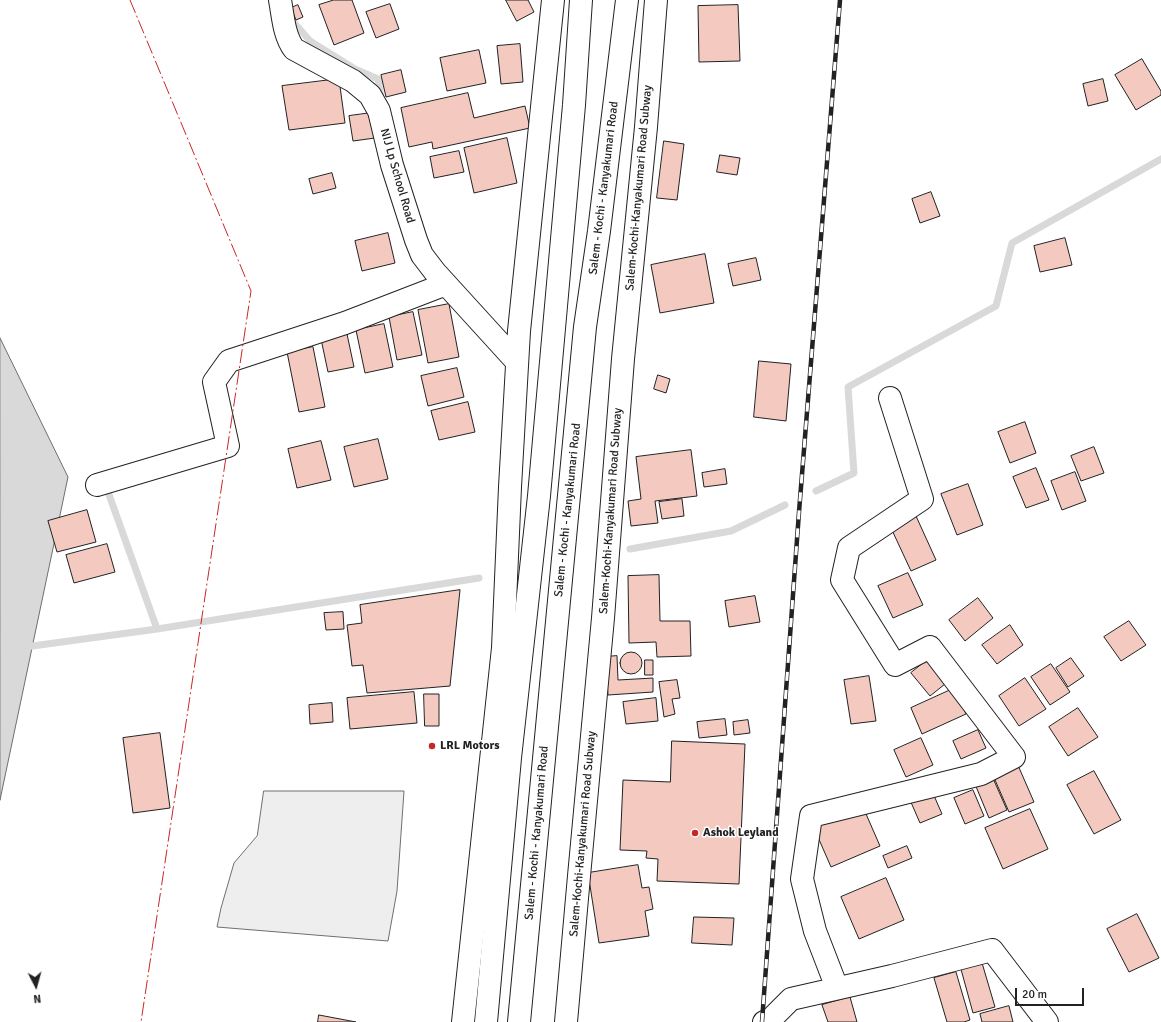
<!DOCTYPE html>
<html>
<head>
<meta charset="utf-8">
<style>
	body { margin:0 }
	#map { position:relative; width:1161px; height:1022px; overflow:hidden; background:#fff; font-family:Signika,sans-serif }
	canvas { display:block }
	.north { position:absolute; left:16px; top:966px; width:40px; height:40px; -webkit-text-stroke:3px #fff; paint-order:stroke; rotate:174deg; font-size:11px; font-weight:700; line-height:16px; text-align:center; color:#222 }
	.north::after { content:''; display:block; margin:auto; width:14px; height:18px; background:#222; clip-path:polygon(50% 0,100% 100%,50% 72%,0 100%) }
	.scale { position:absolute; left:1015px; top:988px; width:69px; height:18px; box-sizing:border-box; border:2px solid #222; border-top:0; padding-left:5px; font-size:12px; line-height:14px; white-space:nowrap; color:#222; -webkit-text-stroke:3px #fff; paint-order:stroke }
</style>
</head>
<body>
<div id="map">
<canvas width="1161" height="1022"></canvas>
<div class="north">N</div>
<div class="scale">20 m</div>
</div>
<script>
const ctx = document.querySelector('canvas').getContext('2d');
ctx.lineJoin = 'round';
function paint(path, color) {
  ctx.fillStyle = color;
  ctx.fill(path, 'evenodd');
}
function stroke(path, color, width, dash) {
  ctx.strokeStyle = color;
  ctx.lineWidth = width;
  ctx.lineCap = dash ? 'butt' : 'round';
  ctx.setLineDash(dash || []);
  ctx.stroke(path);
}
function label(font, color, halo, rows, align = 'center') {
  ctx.font = font + ' Signika,sans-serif';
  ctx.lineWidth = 3;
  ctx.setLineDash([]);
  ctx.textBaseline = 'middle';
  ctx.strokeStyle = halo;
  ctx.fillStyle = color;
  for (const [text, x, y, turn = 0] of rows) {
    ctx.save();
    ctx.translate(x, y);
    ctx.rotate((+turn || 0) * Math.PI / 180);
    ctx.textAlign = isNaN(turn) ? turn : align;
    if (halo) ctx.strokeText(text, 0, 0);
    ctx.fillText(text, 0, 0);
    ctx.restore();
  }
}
const green = new Path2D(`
	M264,791H404L397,891L388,941L217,927L221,908L234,863L257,836Z`);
paint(green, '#eee');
stroke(green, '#6f6f6f', 1);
const water = new Path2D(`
	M0,338L68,477L0,800Z`);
paint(water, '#d9d9d9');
stroke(water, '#6f6f6f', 1);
stroke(new Path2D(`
	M290,16V18L310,41L355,69L378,79L381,98
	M112,488L107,489L157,629
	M816,491L854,473L848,387L996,306L1012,243L1161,159
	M630,549L731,531L785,505
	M25,647L157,629L479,578`), '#d9d9d9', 7);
const building = new Path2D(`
	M334,0H352L364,33L334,45L319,5Z
	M506,0H528L534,12L517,21Z
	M390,4L399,29L376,38L366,12Z
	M298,5L303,17L296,20L291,8Z
	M738,5L740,61L699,62L698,6Z
	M520,44L523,82L501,84L497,46Z
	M479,50L486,83L447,91L440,58Z
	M1142,59L1161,91V95L1136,110L1115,75Z
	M401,70L406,92L386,97L381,75Z
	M339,79L345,123L289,130L282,86Z
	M1103,79L1108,101L1088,106L1083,84Z
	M468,93L474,118L525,106L530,128L433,149L432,142L409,147L401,108Z
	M371,113L375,138L353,141L349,116Z
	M507,138L517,183L474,193L464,148Z
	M664,141L684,144L677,200L657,198Z
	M459,151L464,172L434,178L430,157Z
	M720,155L740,158L737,175L717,172Z
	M332,173L336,188L313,194L309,179Z
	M931,192L940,216L920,223L912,199Z
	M388,233L395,263L362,271L355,241Z
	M1065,238L1072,265L1040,272L1034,246Z
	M705,254L714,303L660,313L651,265Z
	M756,258L761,280L733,286L728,264Z
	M449,304L459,357L428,363L418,310Z
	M413,312L422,355L397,360L389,317Z
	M384,324L393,367L365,373L356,330Z
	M347,334L354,367L328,372L321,339Z
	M313,347L325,407L299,412L287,352Z
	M759,361L791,364L786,421L754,417Z
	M457,368L464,397L428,406L421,376Z
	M658,375L670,379L666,393L654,389Z
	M468,402L475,432L439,440L431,411Z
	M1025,422L1036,453L1010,463L998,432Z
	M378,439L388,479L354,487L344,447Z
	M321,441L331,480L297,488L288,449Z
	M1094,447L1104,473L1081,481L1071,456Z
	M691,450L697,496L655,501L658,523L631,526L628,501L641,499L636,457Z
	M1036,468L1049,500L1026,508L1013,477Z
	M725,469L727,484L704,487L702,473Z
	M1075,472L1086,501L1062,510L1051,481Z
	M968,484L983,525L957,535L941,494Z
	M682,499L684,516L662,519L659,502Z
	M87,510L96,542L57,552L48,521Z
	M916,516L936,560L911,571L891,528Z
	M107,544L115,572L74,583L66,555Z
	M908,573L923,605L893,618L878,586Z
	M659,575L660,621H690L691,656L657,657L656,642L629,643L628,576Z
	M460,590L450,686L367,693L363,665L352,666L347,625L362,623L360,605Z
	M755,596L760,622L729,627L725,601Z
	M978,598L993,618L965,641L949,620Z
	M343,612L344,629L326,630L324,613Z
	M1129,621L1146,645L1121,661L1104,637Z
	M1010,625L1023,645L997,664L982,645Z
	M620 663a11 11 0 1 1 22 0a11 11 0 1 1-22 0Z
	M617,656L618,680L653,678V692L608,695L605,657Z
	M931,657L950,680L930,696L911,673Z
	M1071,658L1084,676L1068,687L1056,668Z
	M645,660H653V675H645Z
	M1051,664L1070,692L1050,705L1031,677Z
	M869,676L876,721L851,724L844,680Z
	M1025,678L1046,709L1019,726L999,696Z
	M677,680L680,698L672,699L675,714L664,717L659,682Z
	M955,688L966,714L922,734L911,708Z
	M414,692L417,723L350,729L347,698Z
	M424,694H439V726H425Z
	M656,698L658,721L626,724L623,702Z
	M332,703L333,722L310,724L309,705Z
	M1078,708L1098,737L1068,756L1049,727Z
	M725,719L727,735L699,738L697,722Z
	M748,720L750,733L734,735L733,722Z
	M978,730L986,748L961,759L953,741Z
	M160,733L170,808L133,813L123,738Z
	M921,738L933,765L906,777L894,750Z
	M672,741L745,744L739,884L657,881L658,859L646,858L647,851L620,850L623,780L670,782Z
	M1017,763L1034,802L1009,812L992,773Z
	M1094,771L1121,820L1094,834L1067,785Z
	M992,776L1007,810L989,818L975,784Z
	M973,790L984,816L965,824L954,798Z
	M932,791L942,814L920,823L910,800Z
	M863,807L880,846L831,867L814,828Z
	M1030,809L1048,849L1003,869L985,828Z
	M907,846L912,858L888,868L883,856Z
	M638,865L642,888L649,887L653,909L645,911L649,936L599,943L588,873Z
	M886,878L904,920L859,939L841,897Z
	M1137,914L1159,958L1129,972L1107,929Z
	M694,917L734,918L732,945L692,943Z
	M980,956L995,1007L973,1013L959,962Z
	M956,972L970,1020L964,1022H947L934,978Z
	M850,997L857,1022H828L822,1005Z
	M1009,1006L1013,1022H982L980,1014Z
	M319,1015L356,1022H318Z`);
paint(building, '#f3c9c0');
stroke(building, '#222', 1);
const minor = new Path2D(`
	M280,0C283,16 284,36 294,49L353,81L370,95L379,111L392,165L416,240L422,255L435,272L517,362
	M97,485L228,446L214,382L229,361L345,323L446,284
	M837,988L815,931L802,879L811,816L981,774L1014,757L930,647L895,665L842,580L849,548L922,499L890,398
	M463,1022L503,648L510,487L519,331L553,0
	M566,1022L579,876L603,618L623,359L646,127L656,0
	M764,1022L771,1019L791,999L892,976L992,950L1047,1022`);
const highway = new Path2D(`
	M486,1022L510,758L539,496L574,105L581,0
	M519,1022L585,327L599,231L627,0`);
stroke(minor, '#222', 24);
stroke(highway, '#222', 24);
stroke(minor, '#fff', 22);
stroke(highway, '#fff', 22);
const rail = new Path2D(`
	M762,1022L799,512L840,0`);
stroke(rail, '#222', 4.5);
stroke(rail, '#fff', 3, [9]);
stroke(new Path2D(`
	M130,0L251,291L141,1022`), '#c62828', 1, [14, 3, 2, 3]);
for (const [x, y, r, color] of [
	[432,746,4,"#c62828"],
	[695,833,4,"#c62828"]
]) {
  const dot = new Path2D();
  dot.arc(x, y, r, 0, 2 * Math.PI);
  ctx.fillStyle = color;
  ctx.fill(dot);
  stroke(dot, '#fff', 1.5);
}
label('12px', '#222', '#fff', [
	["NIJ Lp School Road",397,176,74],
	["Salem - Kochi - Kanyakumari Road",604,188,-83],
	["Salem-Kochi-Kanyakumari Road Subway",639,188,-85],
	["Salem - Kochi - Kanyakumari Road",568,510,-84],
	["Salem-Kochi-Kanyakumari Road Subway",611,511,-86],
	["Salem - Kochi - Kanyakumari Road",537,833,-85],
	["Salem-Kochi-Kanyakumari Road Subway",583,834,-85]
]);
label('bold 12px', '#222', '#fff', [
	["LRL Motors",440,746],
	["Ashok Leyland",703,833]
], 'left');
</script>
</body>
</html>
